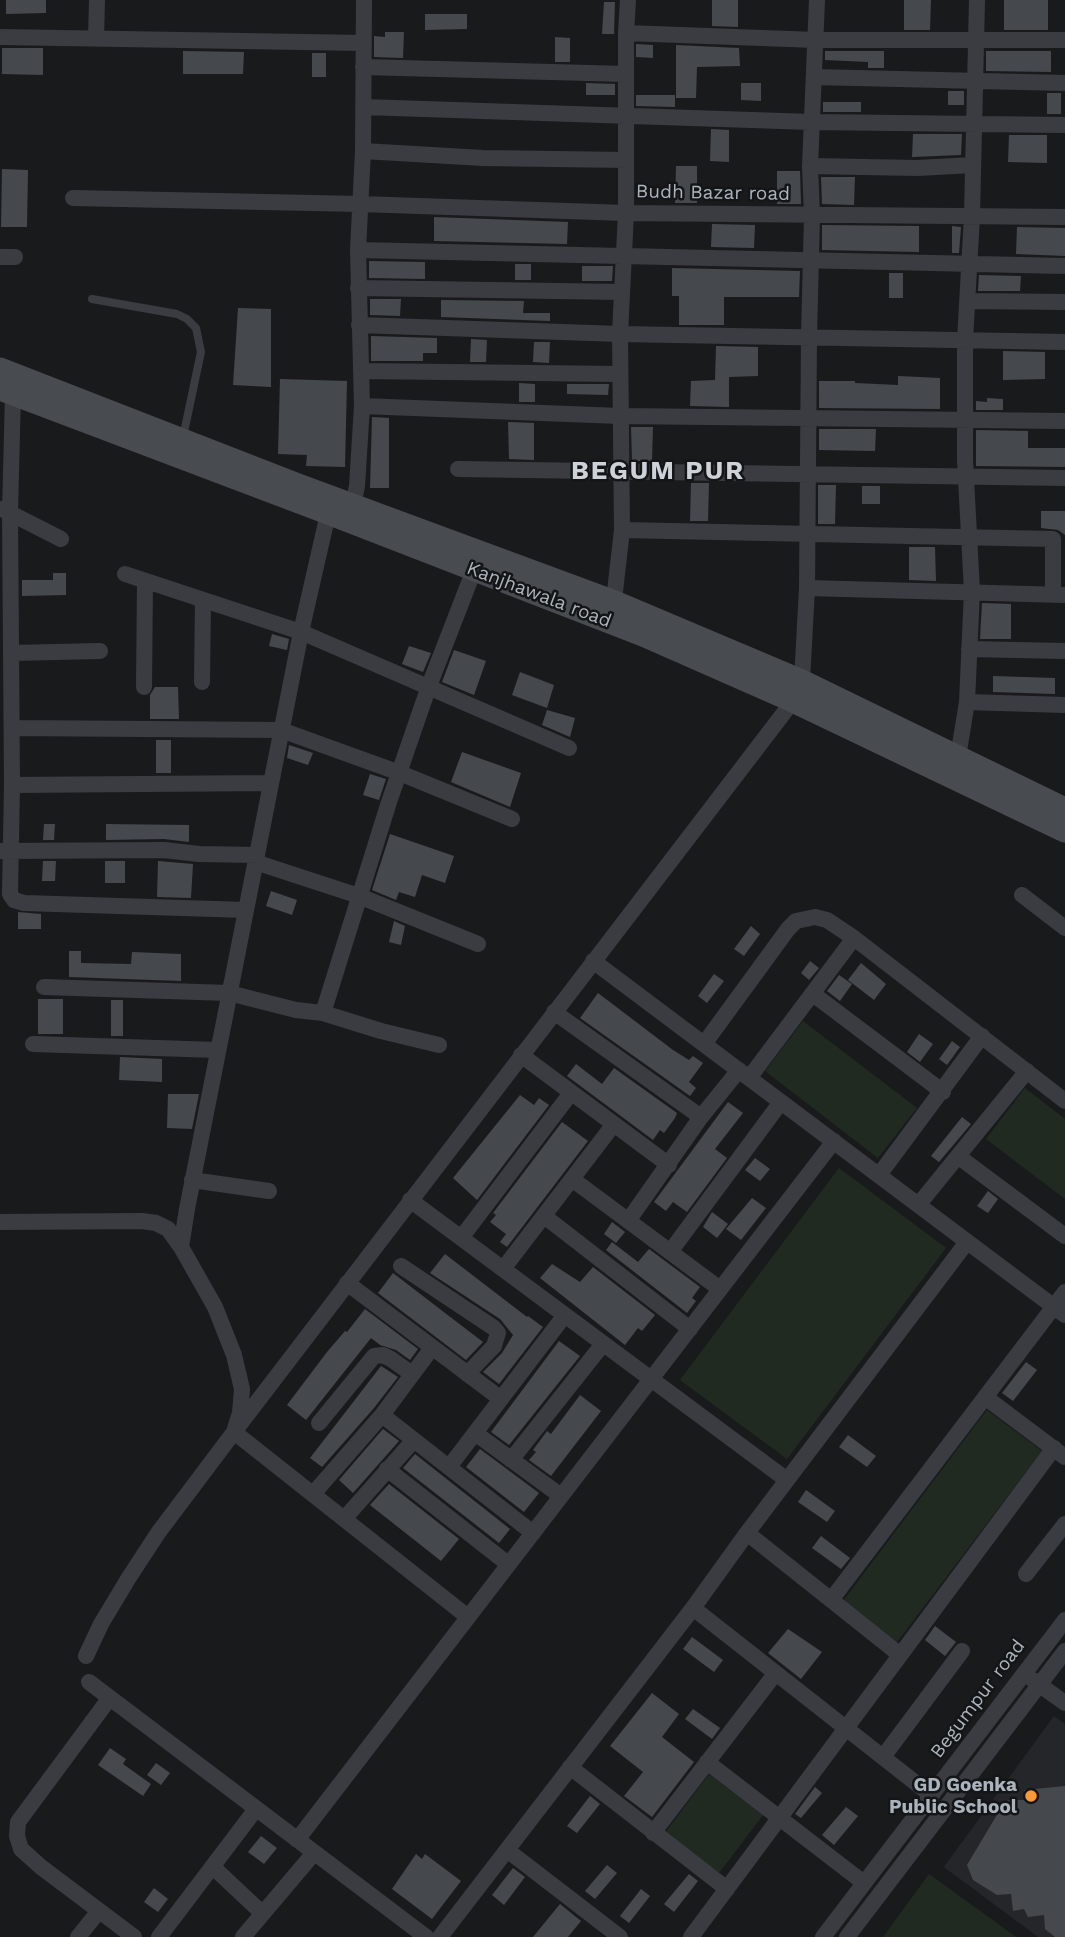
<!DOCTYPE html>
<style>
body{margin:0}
canvas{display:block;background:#191a1c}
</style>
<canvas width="1065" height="1937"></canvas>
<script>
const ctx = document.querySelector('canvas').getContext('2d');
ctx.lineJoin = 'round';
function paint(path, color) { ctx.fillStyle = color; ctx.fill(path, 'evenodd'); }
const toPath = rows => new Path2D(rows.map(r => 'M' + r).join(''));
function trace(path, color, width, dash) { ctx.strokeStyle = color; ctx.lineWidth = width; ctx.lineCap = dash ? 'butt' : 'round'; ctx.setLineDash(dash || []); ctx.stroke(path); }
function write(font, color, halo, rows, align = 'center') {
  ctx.font = font + ' "Work Sans",sans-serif'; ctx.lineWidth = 5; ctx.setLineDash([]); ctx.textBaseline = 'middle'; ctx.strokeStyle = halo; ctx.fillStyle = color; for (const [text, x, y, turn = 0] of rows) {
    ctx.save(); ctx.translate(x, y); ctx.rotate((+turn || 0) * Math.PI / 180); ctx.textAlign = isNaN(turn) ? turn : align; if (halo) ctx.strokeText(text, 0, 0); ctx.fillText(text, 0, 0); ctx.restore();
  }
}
const built = toPath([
 [1054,1716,1065,1724,1065,1937,1038,1937,944,1867]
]);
const green = toPath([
 [803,1021,917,1108,878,1158,765,1071],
 [1025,1088,1065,1119,1065,1199,986,1139],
 [839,1168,946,1248,787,1459,680,1380],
 [987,1410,1042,1451,897,1642,843,1601],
 [709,1774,763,1815,719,1873,665,1833],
 [929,1874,1016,1937,883,1937]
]);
const building = toPath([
 [6,0,46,0,46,13,6,14],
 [712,0,738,0,738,27,712,26],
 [904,0,931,0,930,30,904,30],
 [1004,0,1048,0,1048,30,1004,30],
 [604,2,615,2,614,34,602,34],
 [425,14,467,14,467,29,425,30],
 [385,32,404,32,403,58,374,57,374,36,385,37],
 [555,37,570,38,570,62,555,62],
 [636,44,653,45,653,58,636,57],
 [676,45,739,48,740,66,697,67,696,98,676,98],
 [2,48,43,48,43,75,2,74],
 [183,51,244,52,243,74,183,74],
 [825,51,884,51,884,68,868,68,868,62,825,60],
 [986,51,1051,51,1051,72,986,71],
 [312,53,326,53,326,77,312,77],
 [586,83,615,84,615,95,586,95],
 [741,83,761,83,761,101,741,100],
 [948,91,964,91,964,105,948,105],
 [1047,93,1061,93,1061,114,1047,114],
 [636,95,675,95,675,107,636,106],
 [823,102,861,102,861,112,823,112],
 [711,129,729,130,729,162,710,161],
 [913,134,962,134,961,155,912,157],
 [1009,135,1047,135,1047,163,1008,162],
 [676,166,697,166,697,203,675,203],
 [2,169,28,170,27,227,1,227],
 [777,171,800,171,801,204,777,204],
 [821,177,855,177,854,205,822,204],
 [434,217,568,222,567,244,434,241],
 [712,224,755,225,754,248,711,247],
 [822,225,919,226,919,252,822,250],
 [952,226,961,227,959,253,952,253],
 [1017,227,1065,228,1065,256,1016,254],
 [369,261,425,262,425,279,369,278],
 [515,264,531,264,531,280,515,280],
 [582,266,613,266,612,281,582,281],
 [672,268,800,271,799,297,724,297,724,325,679,325,679,296,672,296],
 [889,273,903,273,903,298,889,298],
 [979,275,1021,276,1020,291,978,291],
 [370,299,401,299,400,316,370,315],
 [441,300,524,301,523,313,550,313,550,321,441,317],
 [238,308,271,309,271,387,233,385],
 [371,336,437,338,437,353,423,353,423,361,371,361],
 [471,339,487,340,486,362,470,362],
 [534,342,550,342,549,363,533,362],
 [716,346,758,347,758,376,729,377,729,407,690,406,691,381,715,380],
 [1003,351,1045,352,1045,379,1003,380],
 [898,376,940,378,940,409,819,408,819,381,855,381,855,383,898,385],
 [280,379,347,381,345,467,306,466,307,455,278,454],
 [519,383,535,384,535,402,519,402],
 [567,384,609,384,608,395,567,394],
 [987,398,1003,399,1003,410,976,410,976,401,987,402],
 [372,417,389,418,389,488,370,488],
 [508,422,534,423,534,460,509,459],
 [631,427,653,427,652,461,632,461],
 [819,429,876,429,875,451,819,450],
 [976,430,1028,431,1028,448,1065,448,1065,467,976,466],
 [691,483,709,483,708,521,690,521],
 [818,485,836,485,835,524,818,524],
 [862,486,880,486,880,504,862,504],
 [1041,511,1065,511,1065,535,1058,530,1041,528],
 [909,547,935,547,936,581,909,580],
 [53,573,66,573,66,595,22,596,22,580,53,580],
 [982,603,1011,604,1011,639,980,639],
 [272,634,289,639,287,650,269,646],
 [409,646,431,653,423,672,402,664],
 [454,650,486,661,474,695,442,682],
 [520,672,554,685,547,708,512,695],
 [993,676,1055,678,1055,694,993,692],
 [155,687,178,687,179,719,150,719,150,695],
 [547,710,575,718,570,737,542,725],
 [156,740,171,740,171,773,156,773],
 [289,745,313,753,308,765,287,758],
 [462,752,521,773,510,807,451,782],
 [370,774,386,779,379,800,363,795],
 [44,824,55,824,54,840,43,840],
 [106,824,189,825,189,842,164,839,106,840],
 [390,834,454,856,445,883,422,875,415,897,399,892,396,900,372,890],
 [43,861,56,861,55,881,42,881],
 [105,861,125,861,125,883,105,883],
 [158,861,193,864,191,898,157,897],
 [271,891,297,900,292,915,266,906],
 [18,912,41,914,41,929,18,929],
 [394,921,405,926,401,945,389,942],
 [751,926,760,934,744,956,734,949],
 [69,951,81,951,81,963,131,964,132,952,181,954,181,981,69,977],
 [810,961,819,968,809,980,801,973],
 [861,963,886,984,874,1000,848,980],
 [714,974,724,981,707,1003,698,996],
 [839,975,852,984,840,1001,827,991],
 [598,993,673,1050,689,1060,693,1056,703,1063,689,1082,696,1088,690,1096,580,1018],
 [38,999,63,999,63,1034,38,1034],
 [111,1000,123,1000,123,1036,111,1036],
 [919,1034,933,1044,920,1062,907,1052],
 [952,1041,960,1047,947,1065,939,1059],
 [120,1057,162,1059,162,1082,119,1080],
 [576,1064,602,1084,614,1068,677,1113,675,1118,664,1133,660,1130,653,1140,567,1076],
 [168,1094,199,1094,192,1129,167,1128],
 [520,1095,534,1105,539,1098,549,1105,477,1200,453,1178],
 [728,1102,743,1113,715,1149,727,1158,687,1212,673,1202,666,1211,654,1202],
 [962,1117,971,1124,939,1162,931,1156],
 [562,1122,588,1141,507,1247,500,1242,506,1234,490,1222,496,1215,493,1213],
 [755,1158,770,1169,760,1181,745,1170],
 [988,1191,998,1199,988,1213,977,1206],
 [752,1198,766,1208,741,1240,726,1229],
 [712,1212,728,1224,717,1238,703,1227],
 [612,1222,625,1232,616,1243,604,1234],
 [612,1242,638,1262,649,1249,700,1287,692,1298,696,1301,687,1313,606,1250],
 [445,1254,527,1317,528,1316,543,1327,499,1384,483,1372,502,1353,513,1335,500,1319,430,1273],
 [552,1264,580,1282,593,1267,655,1315,642,1331,638,1328,625,1345,540,1278],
 [393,1273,449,1316,483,1342,466,1360,378,1293],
 [365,1309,418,1349,410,1360,396,1350,380,1345,371,1338,306,1420,287,1405,327,1352,345,1331,347,1332],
 [559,1341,580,1356,509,1445,491,1432],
 [1026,1362,1037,1370,1013,1401,1002,1393],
 [381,1366,398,1377,374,1408,322,1467,310,1458],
 [580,1395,601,1411,551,1476,529,1460,536,1452,533,1450,547,1431,551,1434],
 [383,1429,399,1441,353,1493,339,1480],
 [848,1435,876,1456,867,1467,839,1447],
 [480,1449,539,1493,524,1512,466,1467],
 [415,1454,510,1529,499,1543,403,1468],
 [389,1484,459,1539,441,1561,370,1505],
 [806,1490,835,1511,827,1522,798,1502],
 [821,1536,850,1558,841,1569,812,1548],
 [935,1626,956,1642,945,1656,925,1640],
 [788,1629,822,1652,801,1679,768,1653],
 [692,1637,723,1660,714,1672,683,1649],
 [652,1693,679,1714,662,1737,694,1762,652,1817,624,1796,643,1772,610,1746],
 [693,1709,720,1728,712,1739,685,1719],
 [110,1748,126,1759,123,1764,151,1784,143,1796,98,1765],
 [156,1763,170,1773,161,1785,147,1775],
 [1065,1786,1065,1937,1055,1937,1045,1929,1044,1915,1028,1917,1024,1909,1013,1911,1011,1894,997,1895,973,1880,967,1865,1001,1808,1008,1800,1026,1800,1024,1790],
 [815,1787,822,1793,801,1818,795,1814],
 [590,1796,600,1804,577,1833,567,1826],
 [846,1807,858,1816,834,1845,822,1835],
 [261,1836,277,1848,264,1864,248,1852],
 [416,1854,422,1859,425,1854,461,1881,432,1919,392,1889],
 [607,1865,617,1873,595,1899,585,1891],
 [513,1868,525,1877,504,1905,492,1895],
 [689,1874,698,1881,674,1912,664,1904],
 [154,1888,168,1899,158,1912,144,1902],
 [641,1889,650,1896,629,1923,620,1916],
 [560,1904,581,1921,568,1937,533,1937]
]);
const lane = toPath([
 [92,299,177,314,187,319,196,328,201,352,183,437]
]);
const street = toPath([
 [626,33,816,40,1065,40],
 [0,37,364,43],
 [96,38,97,0],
 [363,67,626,74],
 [814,77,1065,83],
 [364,107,811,122,1065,125],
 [363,151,483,158,626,160],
 [810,166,917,168,973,165],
 [73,198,360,204,626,213,1065,217],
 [358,250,1065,266],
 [0,257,15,257],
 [358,288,622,292],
 [968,301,1065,302],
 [359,325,620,334,1065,342],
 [361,371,620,374],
 [17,385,13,394,10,512,12,785,10,894,14,900,24,903,246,910],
 [362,406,620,416,1065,421],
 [458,469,1065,478],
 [353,505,357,486,362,406,358,250,363,151,364,0],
 [2,509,61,539],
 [622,530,1053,539,1053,595],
 [125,574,301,632,569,748],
 [807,588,1065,595],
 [613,609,622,530,620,334,626,213,626,33,628,0],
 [969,649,1065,651],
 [11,653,100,651],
 [202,682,203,600],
 [144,687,145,581],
 [967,702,1065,705],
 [12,728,281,730,400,773,512,819],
 [958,757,967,702,972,591,965,460,965,340,972,216,977,0],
 [12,785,271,783],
 [0,851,164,850,199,854,257,855],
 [255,862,359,896,478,944],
 [1022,895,1065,928],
 [593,961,1065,1315],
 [44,987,229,993,296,1010,323,1013,381,1031,439,1045],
 [813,994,943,1092],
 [554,1012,701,1117],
 [323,1013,389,802,429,686,474,570],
 [33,1044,218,1050],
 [704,1044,788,929,796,921,815,917,827,920,854,938,1065,1101],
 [521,1055,669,1165],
 [749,1078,854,938],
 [959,1157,1065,1236],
 [879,1175,982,1036],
 [572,1179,720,1289],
 [192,1180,269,1191],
 [410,1200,787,1480],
 [919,1204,1027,1071],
 [544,1216,690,1329],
 [628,1221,701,1117,739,1070],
 [0,1222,142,1221,156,1223,168,1229,181,1247,215,1307,234,1355,242,1389,240,1413,234,1432,158,1533,128,1579,101,1624,86,1656],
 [461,1238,571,1093],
 [181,1247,187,1209,301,632,330,505],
 [670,1252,781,1102],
 [401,1266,494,1328,498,1333,494,1346,467,1374],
 [503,1269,614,1124],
 [347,1283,501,1399],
 [985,1397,1065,1457],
 [382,1415,533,1533],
 [319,1423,374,1356,383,1355,391,1359,412,1374],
 [475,1433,561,1496],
 [511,1460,603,1344],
 [449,1467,565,1315],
 [387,1469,508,1564],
 [313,1494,382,1415,432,1348],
 [344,1519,414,1440],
 [747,1533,899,1654],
 [1026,1574,1065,1524],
 [831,1600,1065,1292],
 [693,1608,931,1795],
 [468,1617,234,1432,793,701,802,681,807,588,809,337,812,215,810,166,817,0],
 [1033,1680,1065,1703],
 [89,1682,426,1937],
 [109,1699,18,1822,17,1836,21,1849,41,1867,134,1937],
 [883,1757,962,1651],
 [707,1762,864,1883],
 [570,1767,727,1889],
 [653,1833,775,1674],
 [297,1840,834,1141],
 [507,1850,620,1937],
 [213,1867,262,1913],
 [78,1937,99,1911],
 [159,1937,256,1809],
 [243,1937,314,1853],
 [440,1937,693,1608,747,1533,967,1242],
 [691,1937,1054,1448],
 [823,1937,1065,1620],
 [847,1937,1065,1651]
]);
const secondary = toPath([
 [0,369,298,485,615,602,802,681,1065,809],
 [0,389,328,513,643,635,793,701,1065,831]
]);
const markers = [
 [1031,1796,7,"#fa9834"]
];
const streetNames = [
 ["Budh Bazar road",713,193,1],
 ["Kanjhawala road",539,595,21],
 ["Begumpur road",978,1699,-53]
];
const poiNames = [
 ["GD Goenka",1017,1785],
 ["Public School",1017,1807]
];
const districtNames = [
 ["BEGUM PUR",658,471]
];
paint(built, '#252629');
paint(green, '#212a21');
paint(building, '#45484c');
trace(lane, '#3a3c41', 8);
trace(street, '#3a3c41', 16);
trace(secondary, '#484c51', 23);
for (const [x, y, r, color] of markers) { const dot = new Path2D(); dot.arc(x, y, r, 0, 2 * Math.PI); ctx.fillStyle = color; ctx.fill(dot); trace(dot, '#141517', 2.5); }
write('19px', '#abb3bc', '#141517', streetNames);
write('bold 19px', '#abb3bc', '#141517', poiNames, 'right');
ctx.letterSpacing = '2px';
write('bold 26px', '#cdd1d8', '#141517', districtNames);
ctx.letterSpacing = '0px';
</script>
